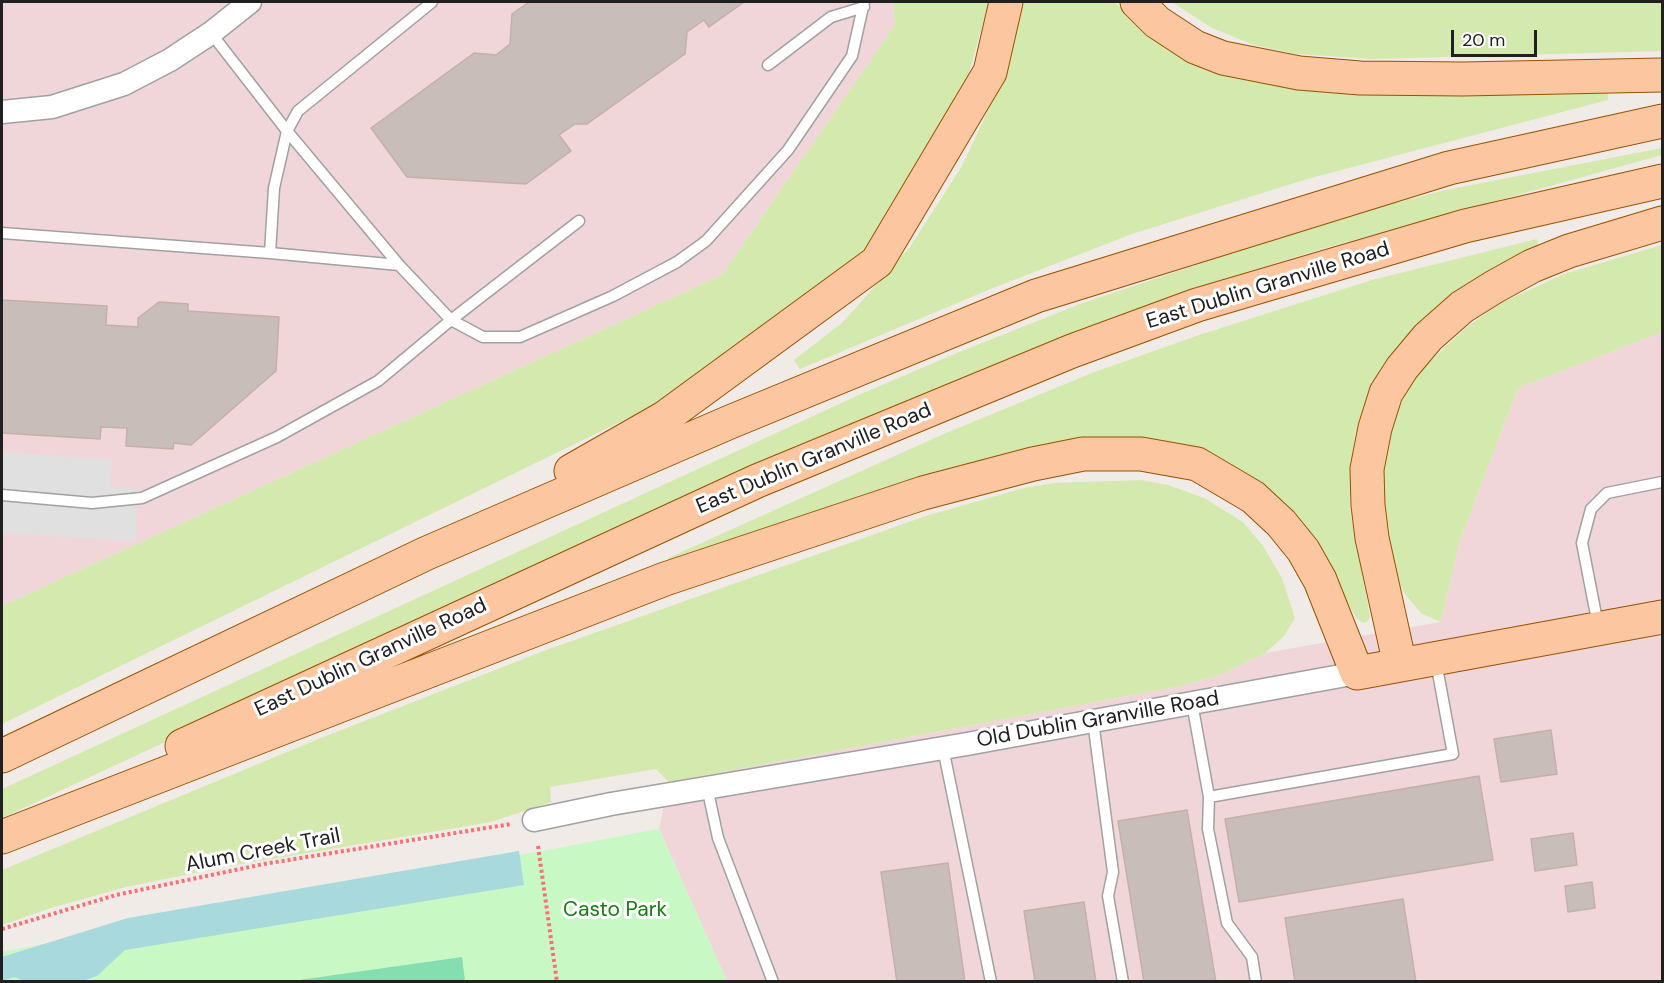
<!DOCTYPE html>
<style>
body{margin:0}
#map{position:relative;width:1664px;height:983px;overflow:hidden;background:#f0ebe6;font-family:"DM Sans",sans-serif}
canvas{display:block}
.frame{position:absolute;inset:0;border:3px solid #202020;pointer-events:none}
.scale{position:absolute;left:1451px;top:30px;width:86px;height:27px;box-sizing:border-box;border:3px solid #202020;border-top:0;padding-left:8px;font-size:18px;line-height:21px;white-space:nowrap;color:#202020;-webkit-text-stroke:4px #fff;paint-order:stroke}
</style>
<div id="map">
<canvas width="1664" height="983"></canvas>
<div class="frame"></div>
<div class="scale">20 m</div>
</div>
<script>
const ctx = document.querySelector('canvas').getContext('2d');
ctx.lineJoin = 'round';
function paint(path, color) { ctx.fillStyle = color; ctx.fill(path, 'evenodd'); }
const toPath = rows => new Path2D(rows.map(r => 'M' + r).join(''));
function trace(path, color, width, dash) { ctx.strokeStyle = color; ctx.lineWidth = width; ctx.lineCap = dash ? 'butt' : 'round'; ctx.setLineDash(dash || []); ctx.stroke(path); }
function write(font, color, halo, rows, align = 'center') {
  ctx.font = font + ' "DM Sans",sans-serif'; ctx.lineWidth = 6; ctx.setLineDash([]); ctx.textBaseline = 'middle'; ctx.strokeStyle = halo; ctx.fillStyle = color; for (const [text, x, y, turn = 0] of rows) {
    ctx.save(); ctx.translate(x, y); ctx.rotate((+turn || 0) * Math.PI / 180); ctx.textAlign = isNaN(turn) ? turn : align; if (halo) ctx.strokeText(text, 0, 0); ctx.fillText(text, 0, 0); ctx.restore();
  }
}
const commercial = toPath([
 [2,2,893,2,895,25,722,275,2,606],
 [1662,332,1662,981,727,981,659,829,669,782,1181,686,1220,675,1265,653,1441,622,1459,543,1518,388]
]);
const grass = toPath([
 [893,2,989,2,968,76,935,148,865,250,808,305,733,358,642,411,2,724,2,606,722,275,895,25],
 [1024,2,1115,2,1149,35,1180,57,1205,69,1240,79,1293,88,1608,92,1608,100,1307,179,1132,234,988,290,800,369,794,360,842,323,910,247,962,166,999,87],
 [1172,2,1662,2,1662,51,1373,59,1297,54,1254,45,1212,28],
 [1662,148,1662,155,1311,252,1206,285,943,386,609,535,2,818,2,789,861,394,957,353,1080,304,1333,219,1446,190],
 [1537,239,1539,248,1467,284,1435,310,1366,402,1356,436,1350,471,1350,509,1370,616,1368,621,1363,623,1357,619,1315,548,1147,442,671,567,668,558,946,433,1092,373,1199,335,1372,280],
 [1662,245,1662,332,1518,388,1459,543,1441,622,1422,614,1404,593,1391,565,1382,487,1385,457,1393,419,1410,386,1428,363,1467,327,1501,303,1564,274],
 [1141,480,1168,485,1204,498,1243,522,1263,546,1282,578,1295,618,1284,636,1265,653,1220,675,1181,686,669,782,656,769,550,787,551,802,491,822,224,867,126,887,51,908,2,925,2,870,321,738,549,649,926,516,1024,488,1054,483]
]);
const park = toPath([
 [659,829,727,981,2,982,2,952]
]);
const pitch = toPath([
 [462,957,465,981,292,981]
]);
const parking = toPath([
 [2,452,112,460,110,487,138,489,135,541,2,533]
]);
const water = toPath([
 [519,851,524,885,125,950,97,976,83,981,24,981,14,977,2,981,2,957,128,918]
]);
const building = toPath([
 [529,2,744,2,709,27,704,20,687,32,685,54,587,124,575,124,559,135,571,151,526,184,407,177,371,128,474,53,496,55,510,44,512,14,529,2],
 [2,300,107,306,106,325,138,327,138,318,159,302,188,304,188,311,279,317,276,371,191,445,174,443,173,449,126,446,127,428,101,427,100,439,2,433,2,300],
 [1551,730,1557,774,1501,782,1494,739,1551,730],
 [1479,776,1493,860,1239,902,1225,819,1479,776],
 [1187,810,1216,982,1144,982,1118,821,1187,810],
 [1573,833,1577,865,1535,871,1531,839,1573,833],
 [948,863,965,982,897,982,881,872,948,863],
 [1592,882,1595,908,1568,912,1565,886,1592,882],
 [1403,899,1416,982,1295,982,1285,918,1403,899],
 [1084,902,1096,982,1035,982,1024,911,1084,902]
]);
const path = toPath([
 [538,846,557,982],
 [2,929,116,895,264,864,511,824]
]);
const service = toPath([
 [432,2,298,111,287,131,274,188,270,253,399,265,451,320,483,337,520,337,613,296,677,262,706,241,788,150,852,56,864,2],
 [211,33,287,131,399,265],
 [768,65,831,17,864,7],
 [2,233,270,253],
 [2,495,92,503,142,498,277,437,378,381,451,320,579,221],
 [1598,625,1582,543,1591,509,1607,493,1662,482],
 [1192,703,1209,797,1208,829,1227,923,1252,957,1256,982],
 [1093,721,1113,872,1108,896,1123,982],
 [943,748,991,982],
 [707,787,718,838,773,982],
 [1209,797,1453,754,1436,662]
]);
const minor = toPath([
 [2,112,52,107,124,84,170,60,211,33,250,2],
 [534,820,611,804,967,744,1357,673]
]);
const primary = toPath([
 [1137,2,1157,22,1195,47,1223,58,1299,73,1360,78,1463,79,1662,75],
 [571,471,664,418,877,262,990,72,1006,2],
 [1400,665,1372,538,1368,505,1367,469,1375,428,1386,393,1402,368,1428,337,1462,307,1494,287,1532,266,1569,251,1662,223],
 [182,746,757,481,1072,351,1197,305,1465,226,1662,181],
 [2,756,427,553,730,422,1036,296,1449,168,1662,121],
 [2,837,665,579,923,493,1033,464,1083,454,1141,454,1197,464,1253,497,1281,523,1303,550,1320,580,1357,673,1662,617]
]);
const streetNames = [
 ["East Dublin Granville Road",1268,286,-17],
 ["East Dublin Granville Road",814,459,-23],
 ["East Dublin Granville Road",371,658,-25],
 ["Old Dublin Granville Road",1098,720,-10],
 ["Alum Creek Trail",263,851,-11]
];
const parkNames = [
 ["Casto Park",615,910]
];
paint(commercial, '#f0d6d9');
paint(grass, '#d4e9ad');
paint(park, '#c8f9c4');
paint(pitch, '#85deaf');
paint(parking, '#e0e0e0');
paint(water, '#a7d9dd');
paint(building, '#c8bdb9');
trace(building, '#c2b0a9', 1.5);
trace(service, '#a1a1a1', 13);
trace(minor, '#a1a1a1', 25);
trace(primary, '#995102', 35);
trace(path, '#f86f75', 4, [3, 3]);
trace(service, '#fff', 10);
trace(minor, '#fff', 22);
trace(primary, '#fbc6a0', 33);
write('21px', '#202020', '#fff', streetNames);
write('21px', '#147e0d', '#fff', parkNames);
</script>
